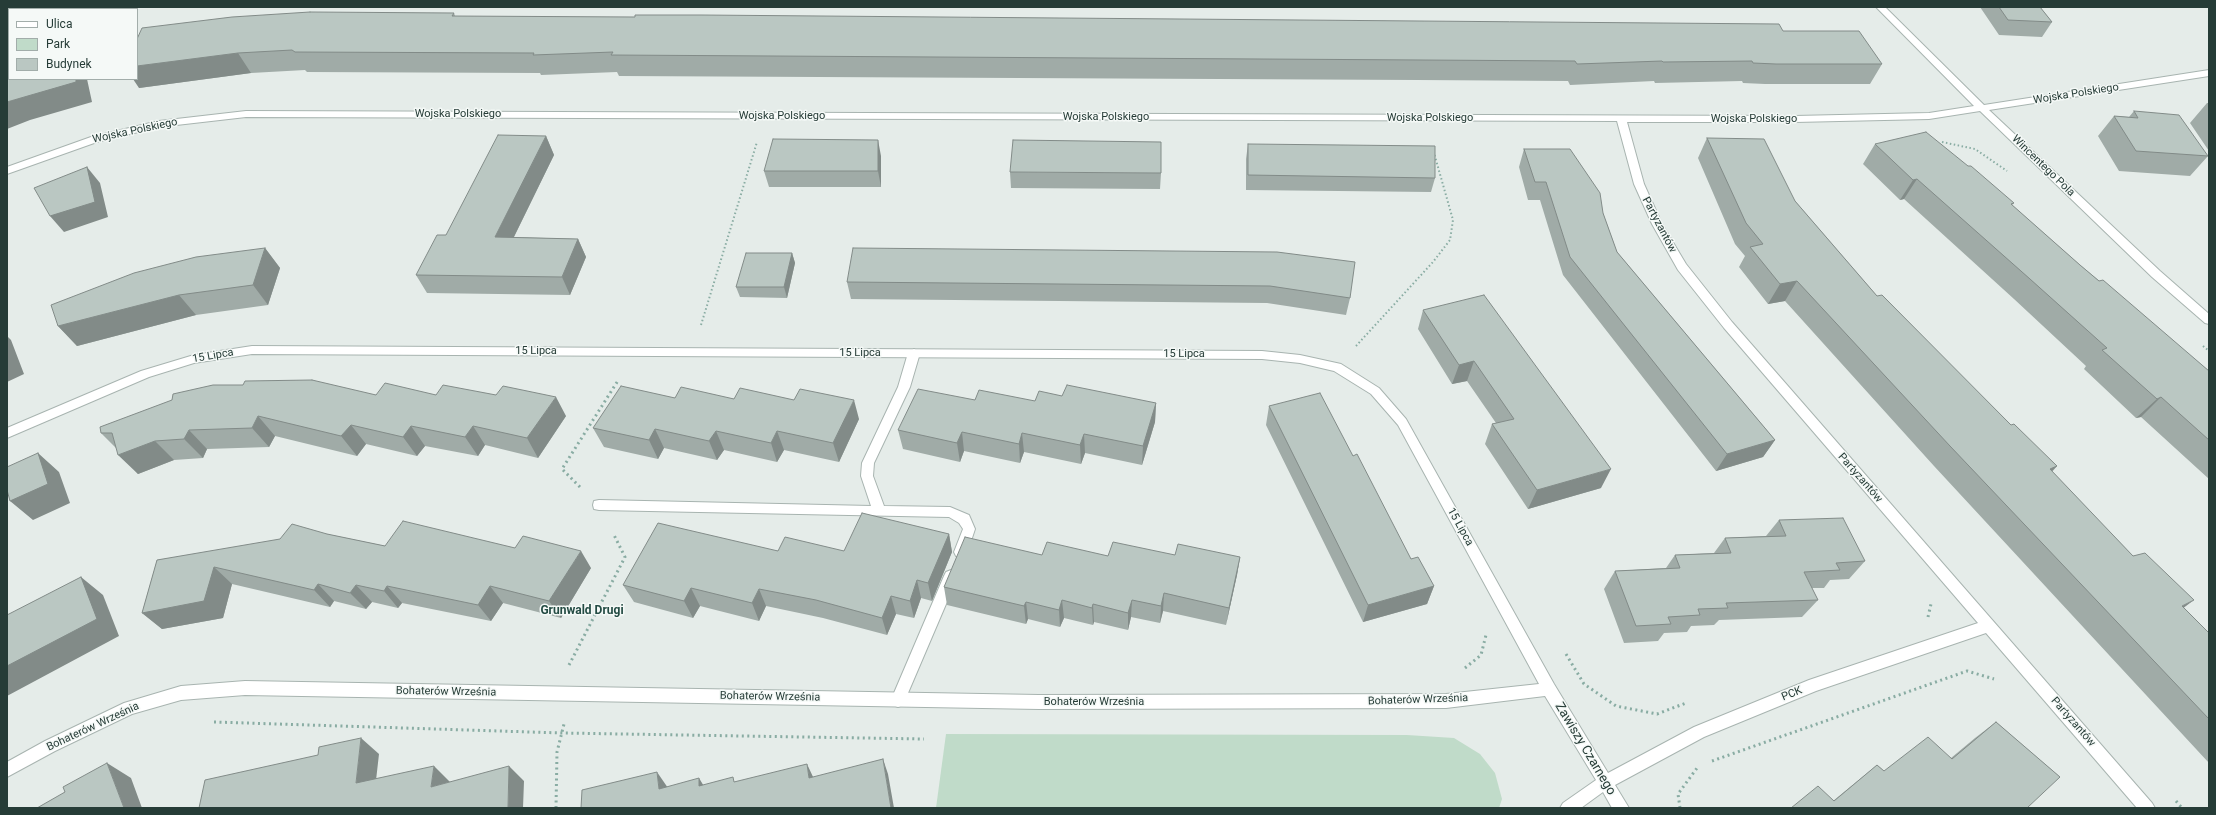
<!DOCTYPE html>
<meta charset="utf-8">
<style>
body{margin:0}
#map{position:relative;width:2216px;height:815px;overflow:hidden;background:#e5ece9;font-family:Roboto,sans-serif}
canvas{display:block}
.frame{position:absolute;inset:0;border:8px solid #263c37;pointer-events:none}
.legend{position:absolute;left:8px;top:8px;width:130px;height:72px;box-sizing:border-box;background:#f5f9f7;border:1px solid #a2adaa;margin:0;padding:5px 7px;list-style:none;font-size:12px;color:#263c37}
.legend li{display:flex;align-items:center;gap:8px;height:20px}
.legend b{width:20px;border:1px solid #a2adaa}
</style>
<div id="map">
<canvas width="2216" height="815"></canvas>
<div class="frame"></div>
<ul class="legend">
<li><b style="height:5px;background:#fff"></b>Ulica</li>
<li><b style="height:11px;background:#c0dbc9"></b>Park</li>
<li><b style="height:11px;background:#bac7c2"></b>Budynek</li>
</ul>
</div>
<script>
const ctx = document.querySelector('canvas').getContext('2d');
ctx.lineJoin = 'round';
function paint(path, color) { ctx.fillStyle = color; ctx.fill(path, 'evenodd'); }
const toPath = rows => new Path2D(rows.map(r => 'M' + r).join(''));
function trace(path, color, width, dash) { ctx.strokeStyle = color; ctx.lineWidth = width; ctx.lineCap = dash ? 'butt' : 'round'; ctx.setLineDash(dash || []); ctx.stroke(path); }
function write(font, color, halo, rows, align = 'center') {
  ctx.font = font + ' Roboto,sans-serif'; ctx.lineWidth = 3; ctx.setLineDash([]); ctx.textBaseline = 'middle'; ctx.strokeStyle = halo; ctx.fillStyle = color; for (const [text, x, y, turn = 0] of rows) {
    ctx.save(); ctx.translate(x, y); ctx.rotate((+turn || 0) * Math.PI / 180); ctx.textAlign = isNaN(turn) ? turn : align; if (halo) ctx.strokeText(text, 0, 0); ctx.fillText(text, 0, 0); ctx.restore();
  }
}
const green = toPath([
 [946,734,1407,735,1454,738,1480,754,1495,773,1502,799,1499,808,936,808]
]);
const pathFar1 = toPath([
 [1942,142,1975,149,2007,171],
 [701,325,757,142],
 [1356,346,1433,262,1450,240,1453,220,1434,153],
 [2203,346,2209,351]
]);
const path = toPath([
 [580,487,562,469,619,379],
 [1928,617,1931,604],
 [1566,654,1584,684,1616,706,1657,714,1686,703],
 [569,665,625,557,613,533],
 [1465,668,1481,655,1486,635],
 [214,722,562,733,924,739],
 [1712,761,1967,671,1994,679],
 [2176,801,2182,808],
 [556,808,557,752,564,724],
 [1680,808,1678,794,1697,768]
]);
const service = toPath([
 [914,349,920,353,910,387,874,463,873,476,884,506,950,507,969,515,975,529,966,556,961,558,956,556,954,552,963,529,959,523,949,517,599,510,594,509,593,505,594,501,599,500,871,506,861,476,862,463,898,387,908,353,914,349],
 [951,570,956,572,958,576,905,700,903,705,898,707,893,705,891,700,944,576,946,572,951,570]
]);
const minor = toPath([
 [1876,7,1885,7,1984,105,2209,70,2209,76,1989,110,2160,271,2209,314,2209,324,2205,323,2152,277,1980,111,1929,119,1795,122,1627,122,1644,184,1662,224,1686,264,1732,322,2152,803,2155,808,2137,808,1986,633,1816,691,1704,737,1615,785,1629,808,1612,808,1603,792,1581,808,1560,808,1563,803,1596,780,1545,696,1446,708,1039,709,245,695,181,700,132,714,55,751,7,777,7,762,45,741,124,703,181,686,245,681,1039,695,1446,694,1539,684,1398,425,1371,394,1334,371,1300,363,1262,359,252,354,194,363,149,377,7,438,7,428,141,371,194,355,252,346,1262,351,1300,355,1341,364,1379,388,1406,419,1554,684,1608,773,1694,727,1809,680,1978,623,1724,328,1678,270,1652,224,1634,184,1617,121,246,117,159,127,97,142,7,174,7,167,91,137,159,121,246,111,1795,116,1929,113,1974,106,1876,7]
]);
const wall = toPath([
 [1980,7,2040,7,2052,22,2042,37,1999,35],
 [454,13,455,16,1783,31,1882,64,1870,84,1765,84,1743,83,1742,81,1655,83,1654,81,1570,85,1568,81,1418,80,619,76,617,72,541,75,540,73,307,72,305,70,251,73,139,88,137,39],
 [2207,103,2209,103,2209,151,2190,123],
 [2134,111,2208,156,2190,176,2119,171,2098,136,2114,116,2129,117],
 [546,136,554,155,514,237,578,239,586,257,570,295,427,293,416,275,446,235],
 [1707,138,1795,201,1877,296,2011,425,2057,466,2052,472,2133,556,2209,633,2209,763,1934,466,1785,301,1768,304,1739,267,1745,256,1735,244,1698,158],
 [1248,144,1435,178,1431,192,1246,190,1246,159],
 [1875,144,2014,203,2012,205,2080,265,2209,371,2209,479,2141,417,2136,418,2084,369,2086,366,2014,299,1904,199,1900,200,1863,164],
 [1524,149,1603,213,1617,252,1775,440,1763,457,1716,471,1563,275,1540,200,1528,200,1519,167],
 [881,156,881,187,769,187,764,171],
 [1010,172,1161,173,1160,189,1011,188],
 [265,248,280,268,268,305,196,315,77,346,58,326],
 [1277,252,1350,298,1346,315,1267,303,851,299,847,282],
 [792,253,795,263,787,298,740,297,736,287],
 [1423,310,1601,488,1528,509,1485,444,1492,424,1496,423,1467,381,1452,384,1418,329],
 [376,395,436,395,566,416,538,458,485,445,478,456,425,446,417,456,366,444,357,456,275,436,269,447,207,449,203,458,174,460,138,474,115,447,101,433],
 [1062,396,1156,403,1155,422,1142,465,1085,453,1081,464,1024,452,1020,463,964,451,960,462,903,449,898,430,975,400,1035,401],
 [675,398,734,399,859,419,839,462,784,450,777,462,724,450,717,460,664,448,658,459,604,447,593,428],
 [1269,406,1353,456,1411,559,1434,586,1427,604,1363,622,1266,425],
 [1779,520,1865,561,1849,579,1830,580,1824,588,1812,588,1818,600,1802,617,1719,620,1714,625,1691,626,1687,632,1664,633,1658,641,1624,643,1604,589,1615,571,1666,568,1675,555,1714,553,1725,538,1766,536],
 [327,534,385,546,591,568,561,618,503,603,491,621,402,603,398,608,372,602,366,609,334,601,330,607,232,584,223,618,162,629,142,613,157,560],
 [949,534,952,552,932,601,921,598,914,618,896,614,887,635,823,618,766,606,759,621,700,606,693,618,634,602,623,585,778,551,844,551],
 [1042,555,1108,556,1175,555,1240,557,1237,575,1226,625,1163,611,1160,623,1131,617,1128,630,1094,622,1093,625,1064,618,1060,627,1028,619,1026,624,947,605,944,587],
 [1996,722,2060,777,1833,801,1877,765,1884,771,1951,758,1975,738]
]);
const shadedWall = toPath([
 [238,53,251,73,139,88,133,79,137,79,137,66],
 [76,79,87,79,92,102,30,120,7,129,7,102],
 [546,136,554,155,505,255,495,237],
 [878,140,881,156,881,187,878,171],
 [87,167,100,183,108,217,64,232,50,216],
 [1917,179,1904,199,1900,200,1913,180],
 [578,239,586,257,570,295,562,277],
 [265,248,280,268,268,305,253,285],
 [792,253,795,263,787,298,784,287],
 [1797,281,1785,301,1768,304,1780,284],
 [179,295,196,315,77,346,58,326],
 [7,336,11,340,24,374,7,382],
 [1474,361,1467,381,1452,384,1459,365],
 [556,397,566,416,538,458,527,438],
 [2161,397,2141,417,2136,418,2157,399],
 [854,400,859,419,839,462,833,443],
 [1156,403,1155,422,1142,465,1143,446],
 [258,416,275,436,269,447,252,428],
 [351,425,366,444,357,456,341,436],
 [411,426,425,446,417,456,403,437],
 [473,426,485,445,478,456,465,437],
 [655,429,664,448,658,459,649,440],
 [189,430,207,449,203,458,184,439],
 [716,431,724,450,717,460,709,441],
 [777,431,784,450,777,462,771,443],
 [962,432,964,451,960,462,957,443],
 [1022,433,1024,452,1020,463,1019,444],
 [1084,434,1085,453,1081,464,1080,445],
 [1775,440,1763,457,1716,471,1727,454],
 [155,441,174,460,138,474,118,455],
 [38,453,59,472,70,503,33,520,10,501],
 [2057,466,2038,485,2050,469],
 [1611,469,1601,488,1528,509,1537,490],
 [949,534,952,552,932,601,928,583],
 [581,551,591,568,561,618,549,601],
 [1240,557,1237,575,1226,625,1229,608],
 [214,567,232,584,223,618,162,629,142,613],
 [81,577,103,595,119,636,7,696,7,666],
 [917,580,921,598,914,618,910,601],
 [318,584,334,601,330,607,314,590],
 [356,585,372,602,366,609,350,593],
 [387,586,402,603,398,608,384,591],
 [490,586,503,603,491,621,478,605],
 [1434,586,1427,604,1363,622,1368,605],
 [691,588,700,606,693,618,684,601],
 [759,589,766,606,759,621,752,603],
 [1164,593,1163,611,1160,623,1161,606],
 [891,596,896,614,887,635,882,618],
 [1062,600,1064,618,1060,627,1059,610],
 [1132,600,1131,617,1128,630,1128,613],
 [2194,600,2170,618,2182,606],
 [1026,602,1028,619,1026,624,1024,606],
 [1093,604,1094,622,1093,625,1092,608],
 [361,738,379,754,374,798,356,783],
 [883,759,888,774,894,808,891,808],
 [107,763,131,778,142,808,124,808],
 [807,764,814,779,809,778],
 [434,766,450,782,431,787],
 [509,766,524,781,523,808,508,808],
 [657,772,668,788,659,789],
 [699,778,708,793,699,786]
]);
const building = toPath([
 [1999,7,2040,7,2052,22,2008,20,1999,7],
 [310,12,454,13,452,16,635,17,635,15,701,15,1779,24,1783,31,1859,31,1882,64,1776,64,1753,63,1752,61,1663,62,1662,61,1577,64,1575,61,1423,60,611,55,613,52,533,55,534,53,295,52,292,50,238,53,137,66,137,39,142,28,232,17,310,12],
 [7,64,9,64,9,79,76,79,76,82,7,102,7,64],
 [2134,111,2179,115,2208,156,2136,151,2114,116,2138,118,2134,111],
 [1926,132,1968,166,1971,166,2014,203,2011,204,2080,265,2099,281,2103,280,2209,371,2209,440,2161,397,2157,399,2102,350,2107,348,2030,279,1917,179,1913,180,1875,144,1926,132],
 [498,135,546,136,495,237,578,239,562,277,416,275,437,235,446,235,498,135],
 [1707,138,1764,139,1795,201,1877,296,1882,295,2011,425,2014,424,2057,466,2050,469,2133,556,2145,553,2194,600,2182,606,2209,633,2209,719,1950,446,1797,281,1780,284,1750,247,1763,244,1746,223,1707,138],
 [773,139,878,140,878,171,764,171,773,139],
 [1013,140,1161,142,1161,173,1010,172,1013,140],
 [1248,144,1435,146,1435,178,1248,175,1248,144],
 [1524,149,1570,149,1600,193,1603,213,1617,252,1775,440,1727,454,1570,257,1546,182,1535,182,1524,149],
 [87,167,95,202,50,216,34,188,87,167],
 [265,248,253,285,179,295,58,326,51,305,134,273,196,257,265,248],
 [853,248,1277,252,1355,262,1350,298,1270,286,847,282,853,248],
 [746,253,792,253,784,287,736,287,746,253],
 [1484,295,1611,469,1537,490,1492,424,1514,419,1474,361,1459,365,1423,310,1484,295],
 [312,380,376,395,385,383,436,395,443,385,496,395,503,386,556,397,527,438,473,426,465,437,411,426,403,437,351,425,341,436,258,416,252,428,189,430,184,439,155,441,118,455,112,433,101,433,100,427,172,400,173,394,213,385,243,385,245,381,312,380],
 [1067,385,1156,403,1143,446,1084,434,1080,445,1022,433,1019,444,962,432,957,443,898,430,918,389,975,400,979,390,1035,401,1039,391,1062,396,1067,385],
 [621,386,675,398,681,387,734,399,740,388,794,400,800,389,854,400,833,443,777,431,771,443,716,431,709,441,655,429,649,440,593,428,621,386],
 [1320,393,1353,456,1357,454,1411,559,1418,557,1434,586,1368,605,1269,406,1320,393],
 [38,453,48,484,10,501,7,490,7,467,38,453],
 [862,513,949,534,928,583,917,580,910,601,891,596,882,618,816,600,759,589,752,603,691,588,684,601,623,585,658,523,778,551,785,537,844,551,862,513],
 [1843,518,1865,561,1836,563,1840,570,1804,572,1818,600,1726,603,1728,608,1698,609,1700,615,1668,617,1671,624,1636,626,1615,571,1680,568,1675,555,1731,553,1725,538,1786,536,1779,520,1843,518],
 [403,521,515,548,523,536,581,551,549,601,490,586,478,605,387,586,384,591,356,585,350,593,318,584,314,590,214,567,204,601,142,613,157,560,280,539,292,524,327,534,385,546,403,521],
 [965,537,1042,555,1047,542,1108,556,1113,542,1175,555,1178,544,1240,557,1229,608,1164,593,1161,606,1132,600,1128,613,1093,604,1092,608,1062,600,1059,610,1026,602,1024,606,944,587,965,537],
 [81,577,97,619,7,666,7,615,81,577],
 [1996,722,2060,777,2027,808,1791,808,1818,786,1834,801,1877,765,1884,771,1928,737,1952,759,1996,722],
 [361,738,356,783,434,766,431,787,509,766,508,808,199,808,205,780,318,755,319,747,361,738],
 [883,759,891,808,581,808,582,790,657,772,659,789,699,778,699,786,733,777,734,782,807,764,809,778,883,759],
 [107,763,124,808,37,808,65,792,63,787,107,763]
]);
const streetNames = [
 ["Wojska Polskiego",2076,94,-9],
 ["Wojska Polskiego",458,114],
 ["Wojska Polskiego",782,116],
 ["Wojska Polskiego",1106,117],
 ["Wojska Polskiego",1430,118],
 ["Wojska Polskiego",1754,119],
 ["Wojska Polskiego",135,131,-12],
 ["Wincentego Pola",2043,166,44],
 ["Partyzantów",1659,225,62],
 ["15 Lipca",536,351],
 ["15 Lipca",860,353],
 ["15 Lipca",1184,354],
 ["15 Lipca",213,356,-10],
 ["Partyzantów",1860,478,49],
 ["15 Lipca",1460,527,61],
 ["Bohaterów Września",446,692,1],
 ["PCK",1792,694,-22],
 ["Bohaterów Września",770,697,1],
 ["Bohaterów Września",1418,700,-2],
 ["Bohaterów Września",1094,702],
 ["Partyzantów",2073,722,49],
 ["Bohaterów Września",93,727,-25]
];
const neighbourhoodNames = [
 ["Grunwald Drugi",582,611]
];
const nearStreetnames = [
 ["Zawiszy Czarnego",1585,749,59]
];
paint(green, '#c0dbc9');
trace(service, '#a8b4b0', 2);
trace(minor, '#a8b4b0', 2);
trace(pathFar1, '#89aca3', 2, [1.5, 2.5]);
trace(path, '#89aca3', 3, [2, 3.5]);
paint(service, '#fff');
paint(minor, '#fff');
paint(wall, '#a0aba7');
paint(shadedWall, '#828b88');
paint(building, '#bac7c2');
trace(building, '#828b88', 1);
write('11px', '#263c37', '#f5f9f7', streetNames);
write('bold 12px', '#244c44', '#f5f9f7', neighbourhoodNames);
write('13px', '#263c37', '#f5f9f7', nearStreetnames);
</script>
